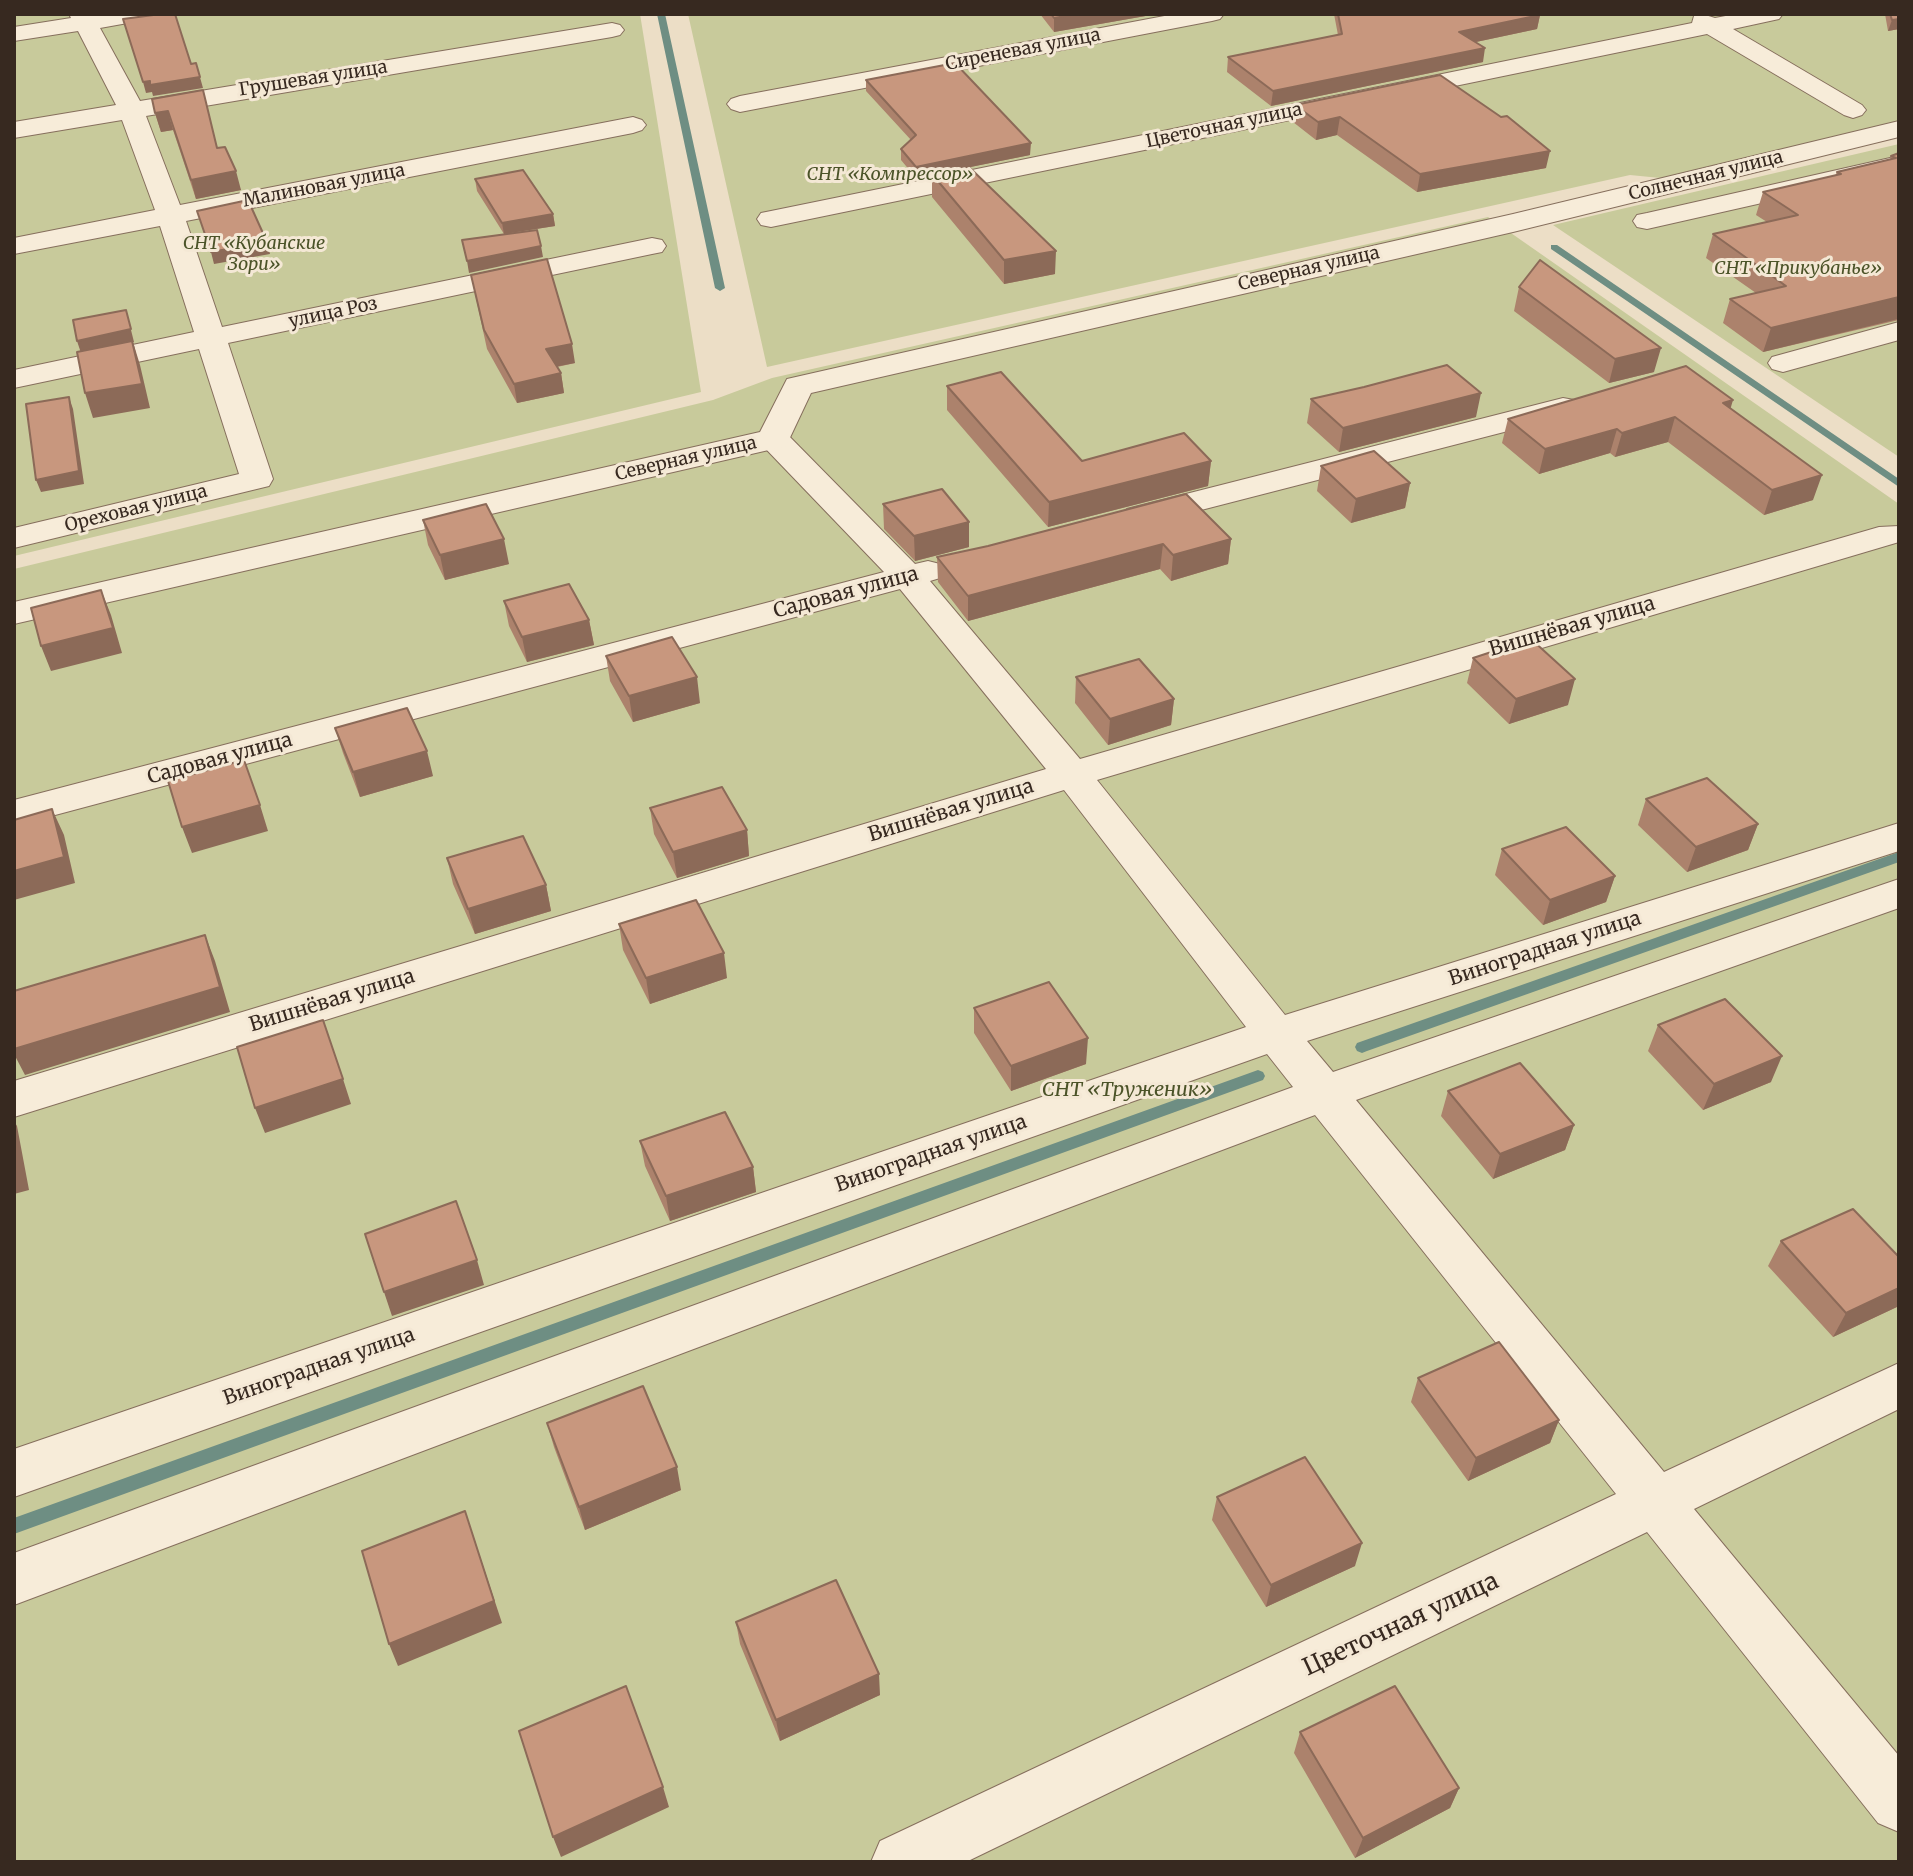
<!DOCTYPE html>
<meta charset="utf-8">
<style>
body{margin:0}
#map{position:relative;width:1913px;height:1876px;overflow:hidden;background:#ecdec6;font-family:Merriweather,serif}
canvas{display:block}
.frame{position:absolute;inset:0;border:16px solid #372920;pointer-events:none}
</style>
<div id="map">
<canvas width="1913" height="1876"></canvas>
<div class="frame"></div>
</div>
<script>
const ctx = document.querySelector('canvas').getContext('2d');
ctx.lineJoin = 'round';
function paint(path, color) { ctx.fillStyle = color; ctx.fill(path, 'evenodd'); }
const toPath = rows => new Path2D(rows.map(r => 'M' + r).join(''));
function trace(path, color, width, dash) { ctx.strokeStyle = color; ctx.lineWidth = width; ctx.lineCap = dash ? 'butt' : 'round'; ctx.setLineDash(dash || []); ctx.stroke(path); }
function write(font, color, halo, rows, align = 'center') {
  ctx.font = font + ' Merriweather,serif'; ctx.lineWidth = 6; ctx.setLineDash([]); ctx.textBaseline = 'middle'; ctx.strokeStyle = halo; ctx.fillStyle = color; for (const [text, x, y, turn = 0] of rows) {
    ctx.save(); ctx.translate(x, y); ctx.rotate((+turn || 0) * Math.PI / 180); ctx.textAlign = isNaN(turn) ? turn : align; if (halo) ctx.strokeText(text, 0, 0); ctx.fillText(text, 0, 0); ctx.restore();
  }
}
const green = toPath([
 [14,14,640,14,701,392,14,556],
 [688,14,1899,14,1899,136,1701,182,1630,175,767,367],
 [1899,144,1899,457,1553,225],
 [1488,217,1899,504,1899,1862,14,1862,14,569,713,400,772,378]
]);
const stream = toPath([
 [657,14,665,14,725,288,720,291,715,288,657,14],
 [1551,245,1557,245,1899,479,1899,487,1551,249,1551,245],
 [1899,852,1899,862,1367,1051,1362,1053,1357,1051,1355,1047,1357,1043,1899,852],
 [1258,1070,1263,1072,1265,1076,1263,1080,14,1534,14,1518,1258,1070]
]);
const minor = toPath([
 [69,14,154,14,150,19,100,28,140,101,612,23,620,25,624,30,620,35,612,37,146,116,180,205,633,117,642,120,646,125,642,130,633,133,186,221,222,327,652,238,662,240,666,246,662,252,652,254,228,343,273,479,269,486,14,548,14,528,239,474,199,349,14,388,14,370,194,332,160,226,14,254,14,238,155,210,122,120,14,138,14,122,116,105,78,31,14,41,14,27,71,18,69,14],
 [1175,14,1224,14,1220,19,1212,21,740,112,731,109,727,104,731,99,740,96,1175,14],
 [1702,14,1715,18,1736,14,1783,14,1779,19,1733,29,1862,105,1866,110,1862,115,1853,118,1844,115,1707,34,771,227,761,225,757,219,761,213,771,211,1692,23,1694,16,1702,14],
 [1899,156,1899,172,1647,229,1637,227,1633,221,1637,215,1647,213,1899,156],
 [1899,322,1899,340,1783,372,1772,369,1768,363,1772,357,1899,322],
 [1563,398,1574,400,1579,407,1574,414,1139,526,1127,523,1122,516,1127,509,1563,398],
 [774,429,785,432,915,564,928,561,940,564,945,571,940,578,930,581,1080,759,1879,527,1899,526,1899,542,1097,780,1285,1015,1899,823,1899,851,1307,1041,1333,1072,1899,879,1899,908,1356,1100,1664,1472,1899,1363,1899,1409,1694,1509,1899,1756,1899,1832,1878,1823,1647,1532,966,1862,871,1862,880,1841,1616,1494,1315,1115,14,1605,14,1553,1293,1087,1267,1054,14,1497,14,1449,1246,1027,1064,790,14,1117,14,1081,1046,769,900,589,14,826,14,800,884,572,763,446,758,439,763,432,774,429]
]);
const tertiary = toPath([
 [1899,121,1899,137,1513,232,811,393,786,446,14,624,14,602,760,432,787,379,1513,214,1899,121]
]);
const wall = toPath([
 [1040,14,1157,14,1054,32],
 [1334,14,1540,14,1540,15,1537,29,1476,42,1483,62,1271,106,1227,72,1228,57,1338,35],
 [1885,14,1899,14,1899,29,1888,31],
 [866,80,1030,155,970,167,1055,274,1004,284,932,197,932,175,916,178,901,160,901,149,911,140,866,91],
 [1295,105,1546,168,1417,192,1337,135,1316,140,1293,122],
 [155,113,217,148,241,190,196,199,173,130,161,132],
 [1899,153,1899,320,1763,352,1723,323,1730,299,1756,293,1706,258,1713,234,1767,222,1756,215,1763,192,1835,176,1837,172,1890,160,1891,156],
 [475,179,553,214,555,226,504,234,477,191],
 [471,275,575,363,557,367,561,373,564,393,517,403,487,349],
 [1519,287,1654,372,1609,383,1514,311],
 [947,386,1082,461,1211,461,1208,486,1048,527,947,410],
 [1311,399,1476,417,1339,452,1307,423],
 [1731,408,1813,500,1764,515,1668,442,1615,457,1610,453,1539,474,1502,443,1508,419],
 [1321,466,1410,483,1405,508,1351,523,1317,491],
 [883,504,969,522,969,547,915,561,884,529],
 [423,520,509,564,445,580,428,545],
 [1231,539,1228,564,1171,581,1160,569,968,621,938,582,937,557],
 [504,601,589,620,594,645,527,662,509,626],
 [606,656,700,703,633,722,610,681],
 [1473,658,1568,705,1509,724,1467,683],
 [1076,677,1174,699,1171,725,1108,745,1075,703],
 [335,728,433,776,360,797,343,753],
 [1646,799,1758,824,1748,850,1687,872,1638,825],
 [650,808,747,830,749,856,677,878,654,834],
 [1502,849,1615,876,1606,902,1543,925,1495,875],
 [447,858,546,885,551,911,475,934,453,884],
 [619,924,727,978,650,1004,623,950],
 [974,1008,1086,1064,1011,1091,974,1033],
 [1658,1025,1771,1082,1703,1110,1648,1051],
 [1448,1091,1574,1125,1565,1150,1493,1179,1441,1116],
 [640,1141,753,1167,756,1192,670,1221,645,1166],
 [1781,1241,1899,1257,1899,1306,1833,1337,1768,1266],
 [1418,1378,1559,1420,1550,1443,1468,1481,1411,1402],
 [547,1423,681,1490,585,1530,554,1447],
 [1217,1497,1355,1566,1266,1607,1212,1520],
 [736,1622,880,1695,780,1741,740,1644],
 [1300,1732,1459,1788,1450,1808,1355,1858,1294,1753]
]);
const shadedWall = toPath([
 [1077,14,1157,14,1054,32,1054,18],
 [1540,15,1537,29,1457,46,1459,32],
 [1899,19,1899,29,1888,31,1892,20],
 [1485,48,1483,62,1271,106,1273,91],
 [196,63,203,88,153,96,152,92,146,93,143,82],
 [168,111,173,130,161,132,155,113],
 [1340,117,1337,135,1316,140,1318,122],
 [1031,143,1030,155,916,178,916,167],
 [1550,151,1546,168,1417,192,1420,174],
 [236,171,241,190,196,199,191,180],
 [553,214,555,226,504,234,502,223],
 [267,242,270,254,214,264,211,252],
 [541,246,543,257,469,273,467,261],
 [1056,251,1055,274,1004,284,1004,260],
 [1899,297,1898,319,1763,352,1771,328],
 [126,310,134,342,133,342,140,365,150,408,93,418,85,393,81,353,77,341],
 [572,344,575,363,549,368,546,349],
 [1661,348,1654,372,1609,383,1615,359],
 [561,373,564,393,517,403,514,384],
 [1481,393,1476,417,1339,452,1343,428],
 [69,397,73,409,84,484,41,492,36,480],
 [1733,400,1726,424,1723,403],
 [1675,417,1668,442,1615,457,1622,433],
 [1617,429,1610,453,1539,474,1545,449],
 [1211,461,1208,486,1048,527,1049,502],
 [1822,475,1813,500,1764,515,1772,490],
 [1410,483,1405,508,1351,523,1356,499],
 [969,522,969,547,915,561,914,536],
 [504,539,509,564,445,580,440,555],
 [1231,539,1228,564,1171,581,1173,555],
 [1163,544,1160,569,968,621,968,596],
 [101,590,111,615,122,653,51,671,41,646],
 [589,620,594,645,527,662,522,637],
 [697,677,700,703,633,722,629,696],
 [1575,679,1568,705,1509,724,1516,699],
 [1174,699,1171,725,1108,745,1110,719],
 [427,751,433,776,360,797,353,772],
 [260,805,268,831,192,853,182,827],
 [52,809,64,835,75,883,14,900,14,871],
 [1758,824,1748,850,1687,872,1696,847],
 [747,830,749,856,677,878,673,852],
 [1615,876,1606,902,1543,925,1550,900],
 [546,885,551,911,475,934,468,909],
 [205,935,215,961,230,1012,25,1075,14,1054,14,1049],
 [724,953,727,978,650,1004,646,978],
 [1088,1038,1086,1064,1011,1091,1011,1066],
 [1782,1056,1771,1082,1703,1110,1714,1084],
 [343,1079,351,1104,265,1133,255,1108],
 [14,1121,17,1126,29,1190,14,1194],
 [1574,1125,1565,1150,1493,1179,1500,1154],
 [753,1167,756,1192,670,1221,666,1196],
 [477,1260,484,1285,392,1316,384,1292],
 [1899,1288,1899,1306,1833,1337,1846,1313],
 [1559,1420,1550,1443,1468,1481,1476,1458],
 [677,1467,681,1490,585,1530,579,1507],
 [465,1511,502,1623,398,1666,389,1644],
 [1362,1543,1355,1566,1266,1607,1271,1585],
 [879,1674,880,1695,780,1741,776,1720],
 [663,1787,669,1807,561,1857,553,1837],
 [1459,1788,1450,1808,1355,1858,1363,1838]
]);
const building = toPath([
 [161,14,175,14,191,64,196,63,200,77,150,85,150,81,143,82,123,19,161,14],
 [1051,14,1077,14,1054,18,1051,14],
 [1338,14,1540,14,1540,15,1459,32,1485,48,1273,91,1228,57,1342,34,1338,14],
 [1890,14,1899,14,1899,19,1892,20,1890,14],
 [955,63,1031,143,916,167,901,149,916,135,866,80,955,63],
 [1440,75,1501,117,1507,116,1550,151,1420,174,1340,117,1318,122,1295,105,1440,75],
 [203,90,217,148,225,147,236,171,191,180,168,111,155,113,152,99,203,90],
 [1899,153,1899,297,1771,328,1730,299,1786,286,1713,234,1798,215,1763,192,1841,174,1837,172,1896,158,1891,156,1899,153],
 [969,167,1056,251,1004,260,932,174,969,167],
 [523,170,553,214,502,223,475,179,523,170],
 [248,200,267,242,211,252,197,211,248,200],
 [537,230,541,246,467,261,462,240,537,230],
 [547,259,572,344,546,349,561,373,514,384,484,330,471,275,547,259],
 [1540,260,1661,348,1615,359,1519,287,1540,260],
 [126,310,131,329,77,341,73,320,126,310],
 [132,341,142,384,85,393,77,352,132,341],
 [1447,365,1481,393,1343,428,1311,399,1364,387,1447,365],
 [1686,366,1733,400,1723,403,1822,475,1772,490,1675,417,1622,433,1617,429,1545,449,1508,419,1686,366],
 [1001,372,1082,461,1184,433,1211,461,1049,502,947,386,1001,372],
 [69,397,79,471,36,480,26,404,69,397],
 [1374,451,1410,483,1356,499,1321,466,1374,451],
 [942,489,969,522,914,536,883,504,942,489],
 [1186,494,1231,539,1173,555,1163,544,968,596,937,557,988,546,1186,494],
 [486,504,504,539,440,555,423,520,486,504],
 [569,584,589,620,522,637,504,601,569,584],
 [101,590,113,628,41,646,31,608,101,590],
 [672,637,697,677,629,696,606,656,672,637],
 [1531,639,1575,679,1516,699,1473,658,1531,639],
 [1139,659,1174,699,1110,719,1076,677,1139,659],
 [407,708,427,751,353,772,335,728,407,708],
 [244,760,260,805,182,827,168,781,244,760],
 [1707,778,1758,824,1696,847,1646,799,1707,778],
 [722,787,747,830,673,852,650,808,722,787],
 [52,809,64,857,14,871,14,820,52,809],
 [1566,827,1615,876,1550,900,1502,849,1566,827],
 [523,836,546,885,468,909,447,858,523,836],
 [696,900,724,953,646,978,619,924,696,900],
 [205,935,220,987,14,1049,14,991,205,935],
 [1049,982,1088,1038,1011,1066,974,1008,1049,982],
 [1725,999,1782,1056,1714,1084,1658,1025,1725,999],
 [323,1020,343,1079,255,1108,237,1047,323,1020],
 [1520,1063,1574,1125,1500,1154,1448,1091,1520,1063],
 [725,1112,753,1167,666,1196,640,1141,725,1112],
 [456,1201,477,1260,384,1292,365,1234,456,1201],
 [1853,1209,1899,1257,1899,1288,1846,1313,1781,1241,1853,1209],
 [1499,1342,1559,1420,1476,1458,1418,1378,1499,1342],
 [643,1386,677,1467,579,1507,547,1423,643,1386],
 [1305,1457,1362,1543,1271,1585,1217,1497,1305,1457],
 [465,1511,494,1601,389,1644,362,1551,465,1511],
 [836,1580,879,1674,776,1720,736,1622,836,1580],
 [626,1686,663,1787,553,1837,519,1731,626,1686],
 [1395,1686,1459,1788,1363,1838,1300,1732,1395,1686]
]);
const farStreetnames = [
 ["Сиреневая улица",1023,50,-11],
 ["Грушевая улица",313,79,-9],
 ["Цветочная улица",1224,126,-12],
 ["Солнечная улица",1706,176,-14],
 ["Малиновая улица",324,186,-11],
 ["Северная улица",1309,269,-13],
 ["улица Роз",333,313,-12],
 ["Северная улица",686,459,-13],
 ["Ореховая улица",136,509,-14]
];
const farParknames = [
 ["СНТ «Компрессор»",890,175],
 ["СНТ «Кубанские",254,244],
 ["Зори»",254,265],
 ["СНТ «Прикубанье»",1798,269]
];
const streetNames = [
 ["Садовая улица",846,593,-15],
 ["Вишнёвая улица",1572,627,-16],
 ["Садовая улица",220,759,-15],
 ["Вишнёвая улица",951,811,-17],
 ["Виноградная улица",1545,949,-18],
 ["Вишнёвая улица",332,1001,-17],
 ["Виноградная улица",931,1154,-19],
 ["Виноградная улица",319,1367,-19]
];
const parkNames = [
 ["СНТ «Труженик»",1127,1090]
];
const nearStreetnames = [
 ["Цветочная улица",1401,1625,-25]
];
paint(green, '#c8ca9b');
paint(stream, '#6e8e83');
trace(minor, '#866f5d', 2);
trace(tertiary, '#866f5d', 2);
paint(minor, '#f7ecd9');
paint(tertiary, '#f7ecd9');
paint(wall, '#ac826c');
paint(shadedWall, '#8c6a58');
paint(building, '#c8977e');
trace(building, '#8c6a58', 2);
write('18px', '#372920', '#f4e8d5', farStreetnames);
write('italic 18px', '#4b5328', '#f4e8d5', farParknames);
write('20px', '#372920', '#f4e8d5', streetNames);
write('italic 20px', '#4b5328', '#f4e8d5', parkNames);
write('24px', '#372920', '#f4e8d5', nearStreetnames);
</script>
